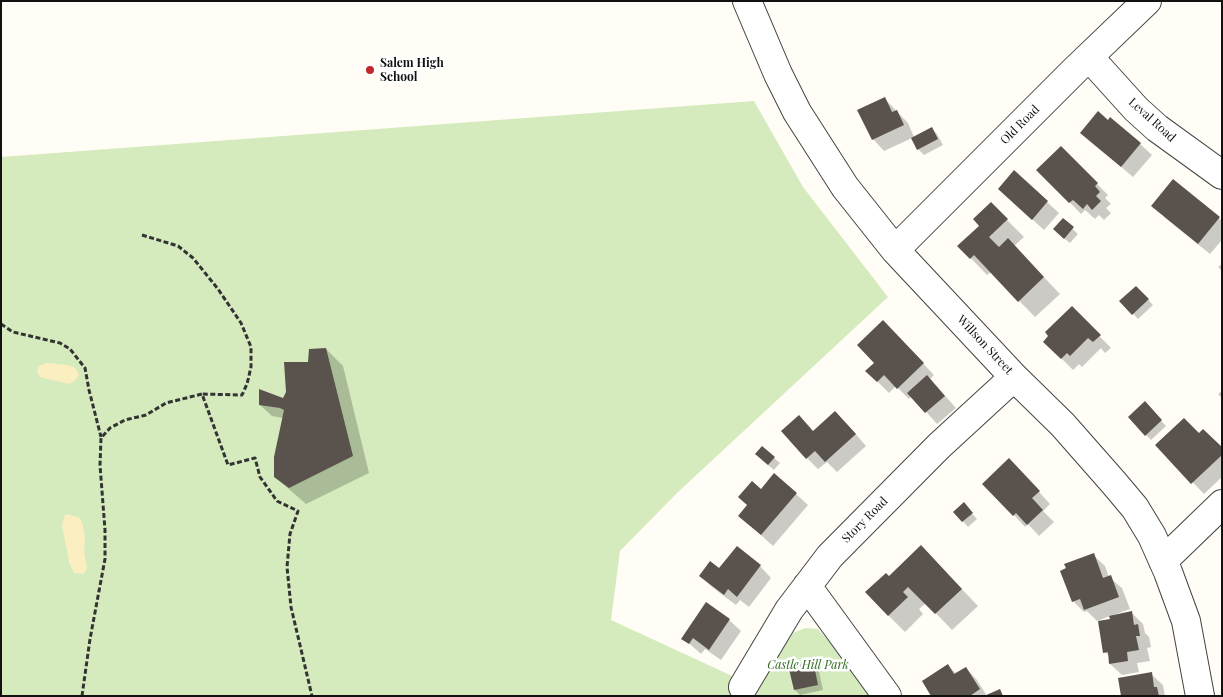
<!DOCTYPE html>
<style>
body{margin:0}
#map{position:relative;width:1223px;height:697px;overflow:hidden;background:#fffdf5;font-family:"Playfair Display",serif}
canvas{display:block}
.frame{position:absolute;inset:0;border:2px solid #111;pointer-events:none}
</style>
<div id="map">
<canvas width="1223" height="697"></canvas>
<div class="frame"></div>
</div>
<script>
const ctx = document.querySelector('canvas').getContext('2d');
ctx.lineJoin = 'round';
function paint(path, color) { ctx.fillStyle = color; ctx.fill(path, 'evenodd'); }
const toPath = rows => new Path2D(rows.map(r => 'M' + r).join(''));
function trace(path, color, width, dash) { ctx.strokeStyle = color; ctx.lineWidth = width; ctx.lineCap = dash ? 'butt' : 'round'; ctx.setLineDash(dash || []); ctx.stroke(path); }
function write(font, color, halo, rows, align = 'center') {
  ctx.font = font + ' "Playfair Display",serif'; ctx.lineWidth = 5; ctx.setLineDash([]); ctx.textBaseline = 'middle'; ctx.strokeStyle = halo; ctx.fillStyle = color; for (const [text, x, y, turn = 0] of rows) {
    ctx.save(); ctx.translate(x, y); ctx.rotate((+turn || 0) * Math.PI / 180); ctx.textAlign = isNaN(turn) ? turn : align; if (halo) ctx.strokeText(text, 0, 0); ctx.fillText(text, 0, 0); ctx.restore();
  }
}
const green = toPath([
 [754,101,803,187,888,297,677,493,620,551,611,620,756,687,793,633,805,628,818,629,840,654,871,696,1,696,1,157]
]);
const sand = toPath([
 [46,363,68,365,75,368,79,375,76,380,70,384,43,378,39,376,37,371,39,366],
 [67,514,80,518,83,526,85,539,84,550,87,568,84,574,74,573,69,562,62,525,65,515]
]);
const shadow = toPath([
 [885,99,908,123,914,137,932,129,937,134,943,145,924,155,918,149,912,138,884,151,873,139],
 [1082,133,1140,144,1152,155,1133,177],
 [1061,148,1108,195,1105,198,1111,204,1106,208,1111,213,1104,220,1099,215,1095,219,1085,210,1081,214,1038,170],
 [1014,172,1059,213,1044,230,1011,200],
 [1174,181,1222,221,1222,240,1210,254,1164,217],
 [991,204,1024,237,1014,246,1060,294,1035,317,991,272,987,275,959,246,981,226],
 [1063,220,1078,234,1070,243,1060,235],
 [1222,264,1222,271,1218,267],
 [1136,287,1153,305,1138,319,1121,301],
 [1072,308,1111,348,1105,353,1101,348,1082,367,1079,364,1073,370,1045,342],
 [894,333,934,375,930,379,956,408,937,424,912,396,909,399,896,386,889,393,867,371,875,363],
 [326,349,343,366,369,473,306,504,275,477,283,418,272,416,260,405,285,398,310,363],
 [1222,391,1222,398,1218,394],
 [1145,403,1166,426,1151,440,1130,418],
 [847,424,866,446,837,472,827,462,818,469,807,458,814,432],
 [1199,434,1222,449,1222,477,1204,494,1157,445],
 [762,448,780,463,774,470,762,460],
 [1020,471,1050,504,1043,511,1054,522,1039,536,1028,524,1025,527,1014,515],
 [761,490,796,494,808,505,773,546,740,516],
 [963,504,977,519,968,527,955,512],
 [1093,555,1105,566,1109,577,1122,588,1130,609,1114,615,1114,616,1132,613,1143,624,1145,633,1149,637,1151,647,1147,648,1150,661,1137,663,1139,672,1122,675,1110,664,1110,657,1105,652,1111,620,1110,616,1097,621,1087,611,1084,612,1073,601],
 [938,564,978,606,952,630,926,603,919,609,923,614,905,632,888,615,889,578],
 [760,566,771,578,749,607,740,600,736,605,712,587,701,576,720,570],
 [707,604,729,620,741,631,721,660,705,649,701,654,683,638],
 [813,661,818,667,823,690,800,695,795,690],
 [948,666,957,674,966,668,977,680,987,696,932,696],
 [1151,674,1163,685,1165,696,1122,696]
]);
const building = toPath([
 [885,97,892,112,897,110,904,125,872,140,857,110],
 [1098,111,1108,120,1110,117,1141,143,1121,167,1080,133],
 [932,127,938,139,917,150,911,138],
 [1061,146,1098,183,1095,186,1100,192,1096,196,1101,201,1092,210,1087,204,1083,209,1073,200,1069,203,1036,170],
 [1014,170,1048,201,1032,220,998,189],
 [1173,179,1220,217,1198,244,1151,206],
 [991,202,1008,219,989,237,999,247,1008,238,1044,277,1018,302,974,255,970,259,957,246,979,226,973,219],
 [1063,218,1074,227,1064,239,1053,229],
 [1136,286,1149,299,1132,315,1119,301],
 [1072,306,1101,335,1093,342,1088,338,1070,356,1067,353,1061,359,1043,342,1048,336,1045,332],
 [883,320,924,363,897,389,884,375,877,382,865,371,874,363,857,345],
 [326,348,353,456,289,488,274,477,274,457,284,410,280,408,259,405,259,389,283,398,286,392,284,362,308,362,309,349],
 [927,375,945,396,925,413,907,393],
 [1145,401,1162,420,1145,436,1128,417],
 [835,411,856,434,825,462,815,451,806,459,781,431,799,415,813,431],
 [1184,418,1199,433,1203,429,1222,447,1222,455,1191,484,1155,445],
 [762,446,775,457,768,465,755,454],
 [1009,458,1040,491,1032,498,1043,510,1027,525,1016,513,1013,516,982,484],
 [774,473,797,493,761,535,738,516,747,505,738,497,752,481,761,489],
 [964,502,973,513,962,522,953,512],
 [921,545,962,589,935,614,908,587,903,592,908,597,888,616,865,592,886,573,889,576],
 [737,546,761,565,737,597,728,589,724,595,699,576,710,561,719,568],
 [1094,553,1103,578,1111,575,1119,597,1084,610,1080,599,1072,602,1060,571,1066,568,1064,564],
 [706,602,730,619,709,650,693,638,689,644,681,639],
 [1132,611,1134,625,1138,624,1140,636,1136,636,1139,650,1127,652,1128,661,1109,664,1108,652,1103,653,1098,621,1110,619,1109,616],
 [813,660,818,685,794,690,788,665],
 [948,664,954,674,966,667,980,689,970,696,931,696,922,681],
 [1152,672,1154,687,1157,687,1159,696,1121,696,1118,678],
 [1000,689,1003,696,984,696]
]);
const path = toPath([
 [142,235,178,246,193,258,218,289,241,323,251,347,251,367,247,384,242,395,202,394],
 [1,324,13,332,60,343,70,349,85,368,89,390,101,437],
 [82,696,90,639,105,559,105,530,100,465,101,438,110,428,125,420,146,415,166,403,202,394,228,465,255,458,260,477,277,501,298,511,290,534,287,567,291,607,312,696]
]);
const minor = toPath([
 [747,1,778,74,797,112,845,187,895,250,1014,377,1063,425,1114,483,1135,508,1152,536,1168,572,1186,621,1200,696],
 [1089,57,1136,109,1157,128,1222,175],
 [895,250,1075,70,1147,1],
 [1163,561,1222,504],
 [807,586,887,696],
 [743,687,789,610,830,556,939,446,1014,377]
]);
const markers = [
 [370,70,5,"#c4262e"]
];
const poiNames = [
 ["Salem High",380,63],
 ["School",380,77]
];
const streetNames = [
 ["Leval Road",1152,120,42],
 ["Old Road",1020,125,-45],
 ["Willson Street",985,345,47],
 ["Story Road",865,520,-45]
];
const parkNames = [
 ["Castle Hill Park",808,665]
];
paint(green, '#d5ebbd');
paint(sand, '#fbeec1');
paint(shadow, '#0003');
paint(building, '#5a524d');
trace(minor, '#444', 30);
trace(path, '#333', 3, [5, 2.5]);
trace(minor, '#fff', 28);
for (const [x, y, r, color] of markers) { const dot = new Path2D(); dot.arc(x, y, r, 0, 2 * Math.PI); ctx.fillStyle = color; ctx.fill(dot); trace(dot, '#fff', 2); }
write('bold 12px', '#111', '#fff', poiNames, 'left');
write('12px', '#111', '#fff', streetNames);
write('italic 12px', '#2f6b1f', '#fff', parkNames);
</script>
